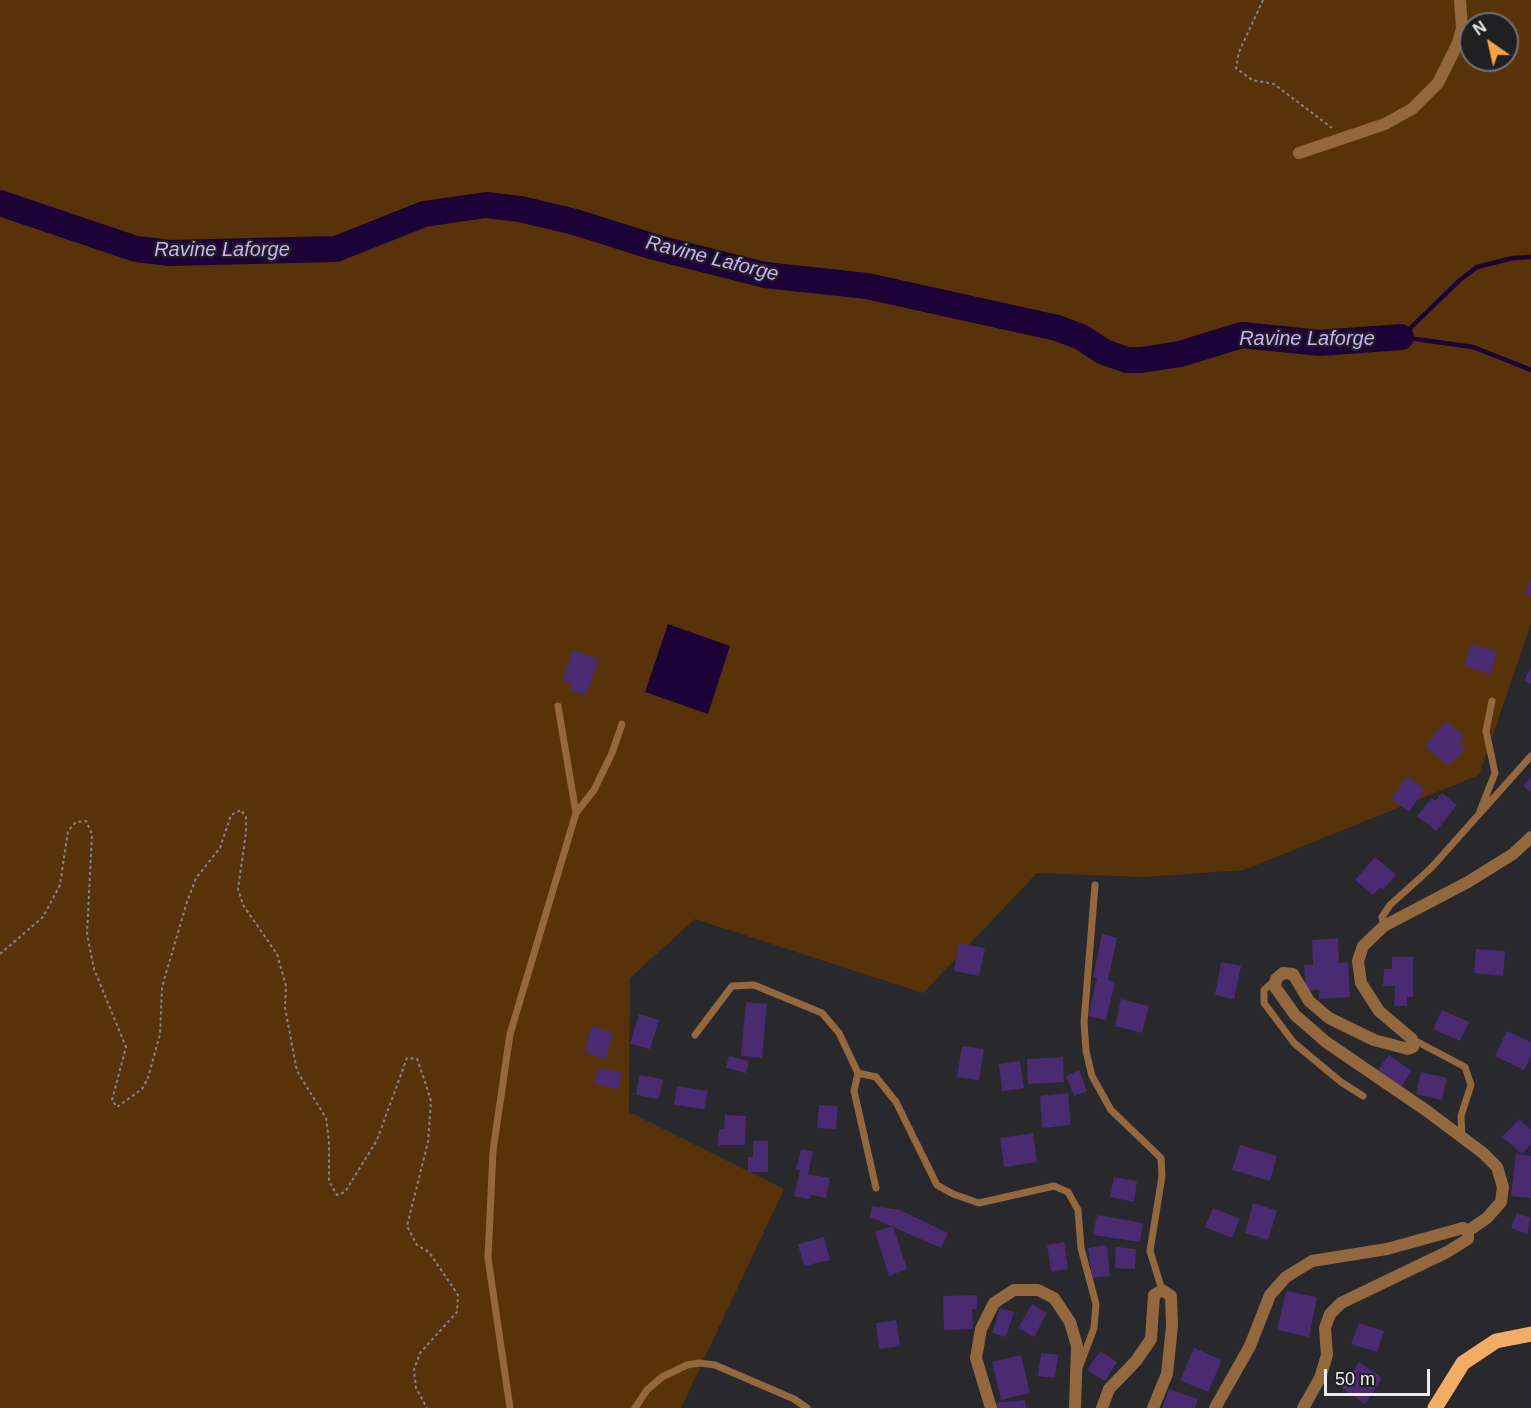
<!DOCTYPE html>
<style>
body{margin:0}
#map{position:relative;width:1531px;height:1408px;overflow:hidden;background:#29282c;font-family:Helvetica,sans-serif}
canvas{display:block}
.north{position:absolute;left:1459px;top:12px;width:60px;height:60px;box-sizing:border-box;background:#201f22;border:2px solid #727173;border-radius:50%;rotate:326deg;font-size:16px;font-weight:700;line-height:24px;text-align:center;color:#ecebed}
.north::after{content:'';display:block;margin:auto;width:21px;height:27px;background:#f7a149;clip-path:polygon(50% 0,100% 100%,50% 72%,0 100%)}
.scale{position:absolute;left:1324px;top:1369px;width:106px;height:27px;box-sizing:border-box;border:3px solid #ecebed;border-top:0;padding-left:8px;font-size:18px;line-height:21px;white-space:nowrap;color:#ecebed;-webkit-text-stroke:4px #201f22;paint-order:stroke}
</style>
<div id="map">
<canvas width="1531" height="1408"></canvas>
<div class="north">N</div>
<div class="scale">50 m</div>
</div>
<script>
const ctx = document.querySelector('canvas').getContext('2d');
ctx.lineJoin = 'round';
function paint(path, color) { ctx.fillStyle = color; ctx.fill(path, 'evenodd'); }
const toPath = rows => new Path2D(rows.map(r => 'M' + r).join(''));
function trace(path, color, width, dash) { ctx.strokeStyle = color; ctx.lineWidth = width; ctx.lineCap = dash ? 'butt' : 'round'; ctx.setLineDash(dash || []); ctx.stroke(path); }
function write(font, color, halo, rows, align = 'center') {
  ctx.font = font + ' Helvetica,sans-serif'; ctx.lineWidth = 4.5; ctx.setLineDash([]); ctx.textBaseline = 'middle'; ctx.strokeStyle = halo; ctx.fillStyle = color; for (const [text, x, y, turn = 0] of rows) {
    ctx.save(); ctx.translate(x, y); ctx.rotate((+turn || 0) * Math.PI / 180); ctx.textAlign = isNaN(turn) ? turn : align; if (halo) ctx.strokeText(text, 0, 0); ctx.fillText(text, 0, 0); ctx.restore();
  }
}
const green = toPath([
 [0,0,1531,0,1531,624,1479,775,1244,870,1144,877,1037,873,923,993,695,919,630,978,629,1112,784,1189,681,1408,0,1408],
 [1471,24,1507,24,1507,60,1471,60]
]);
const water = toPath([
 [668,624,730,646,708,714,645,692]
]);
const stream = toPath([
 [1401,337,1460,280,1477,267,1513,258,1531,257],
 [1401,337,1473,347,1531,370]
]);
const river = toPath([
 [0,203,136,249,170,253,336,249,424,214,486,205,520,209,575,222,654,247,765,275,867,286,1057,328,1081,337,1104,352,1127,360,1141,360,1180,354,1242,335,1320,343,1401,337]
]);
const building = toPath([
 [1531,578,1531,596,1525,594],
 [1471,644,1497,651,1491,674,1464,666],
 [573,650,599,659,586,695,570,690,572,683,562,680],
 [1531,667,1531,684,1524,681],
 [1446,721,1465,736,1459,742,1465,748,1449,766,1425,746],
 [1407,776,1425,789,1409,812,1391,799],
 [1531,777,1531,792,1523,786],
 [1442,793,1457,805,1436,831,1417,816,1432,798,1435,801],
 [1375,857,1396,875,1383,890,1380,887,1373,895,1355,880],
 [1102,934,1117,938,1108,980,1115,982,1106,1020,1088,1016,1097,978,1093,977],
 [1338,938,1339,963,1348,962,1350,997,1319,999,1319,990,1306,991,1304,965,1313,965,1312,940],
 [959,943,985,948,979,976,954,971],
 [1476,949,1505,951,1503,976,1474,973],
 [1392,957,1413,957,1413,997,1407,997,1407,1006,1394,1006,1395,986,1383,986,1384,969,1392,969],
 [1221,962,1241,966,1234,999,1215,995],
 [1121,999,1149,1006,1142,1033,1115,1026],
 [746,1002,767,1004,762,1058,741,1056],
 [1442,1010,1469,1022,1460,1041,1433,1029],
 [639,1014,659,1020,650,1049,630,1044],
 [592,1026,613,1033,605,1059,584,1052],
 [1507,1031,1531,1042,1531,1056,1524,1070,1495,1056],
 [962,1046,984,1049,979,1080,957,1077],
 [1389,1055,1412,1071,1401,1087,1378,1070],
 [729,1056,749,1061,746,1073,726,1068],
 [1063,1057,1064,1082,1028,1084,1027,1059],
 [1020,1061,1024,1088,1002,1091,999,1064],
 [598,1068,622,1072,618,1089,595,1084],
 [1079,1070,1087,1091,1074,1096,1066,1076],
 [1421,1072,1447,1078,1442,1100,1416,1094],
 [639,1075,663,1079,659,1099,636,1095],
 [677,1086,708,1091,704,1109,674,1105],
 [1068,1093,1071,1125,1042,1128,1040,1096],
 [819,1105,838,1106,836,1129,817,1128],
 [725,1115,746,1116,745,1145,718,1145,719,1129,724,1129],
 [1519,1119,1531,1130,1531,1144,1522,1154,1502,1137],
 [1033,1133,1037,1162,1004,1167,1000,1138],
 [753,1141,768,1141,768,1172,748,1172,748,1157,753,1157],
 [1240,1145,1277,1156,1270,1181,1232,1170],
 [801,1149,813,1151,808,1174,830,1178,826,1198,811,1195,810,1199,794,1196,800,1170,796,1169],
 [1516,1154,1531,1156,1531,1198,1511,1196],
 [1114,1177,1137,1181,1134,1202,1110,1197],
 [1253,1203,1277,1211,1268,1240,1245,1233],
 [872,1206,900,1210,948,1233,941,1248,870,1217],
 [1213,1208,1240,1219,1232,1238,1205,1227],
 [1517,1213,1531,1218,1527,1234,1511,1228],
 [1097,1215,1143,1223,1140,1242,1093,1235],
 [893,1226,907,1269,889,1276,875,1232],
 [824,1237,830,1260,804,1266,798,1244],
 [1064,1242,1068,1269,1051,1272,1047,1245],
 [1107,1245,1110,1276,1092,1278,1088,1248],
 [1116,1247,1136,1249,1135,1269,1115,1268],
 [1286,1291,1317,1297,1309,1337,1277,1330],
 [977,1295,977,1309,972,1309,973,1329,944,1330,943,1296],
 [1032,1304,1047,1313,1034,1337,1018,1328],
 [1000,1308,1014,1312,1006,1337,992,1333],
 [896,1320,900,1346,879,1349,876,1323],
 [1359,1323,1384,1331,1377,1352,1351,1344],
 [1194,1348,1222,1360,1208,1392,1180,1380],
 [1100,1351,1117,1362,1105,1381,1087,1370],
 [1041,1353,1058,1355,1055,1378,1038,1376],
 [1021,1355,1030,1393,1001,1400,992,1362],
 [1359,1362,1382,1378,1365,1404,1342,1388],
 [1169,1389,1198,1399,1195,1408,1162,1408],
 [1025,1400,1026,1408,994,1408,994,1403]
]);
const path = toPath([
 [1263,0,1239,52,1236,68,1252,80,1274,84,1332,128],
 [0,954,43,917,60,885,68,831,76,822,86,821,92,834,87,934,94,969,126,1047,112,1100,117,1107,142,1089,148,1078,160,1034,162,987,187,902,196,878,220,848,231,815,241,810,246,817,246,832,238,889,243,905,277,954,286,986,285,1008,297,1071,326,1118,329,1141,329,1181,337,1195,345,1192,377,1140,407,1058,417,1059,425,1082,431,1101,428,1142,407,1226,417,1245,429,1252,458,1295,457,1312,420,1353,414,1370,416,1388,427,1408]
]);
const service = toPath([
 [558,706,576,813],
 [1480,811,1495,773,1486,731,1492,701],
 [1095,885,1084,1022,1086,1051,1092,1076,1111,1110,1161,1158,1162,1176,1150,1251,1162,1290],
 [1384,926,1382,917,1390,905,1431,868,1531,756],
 [1274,981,1264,990,1264,1003,1294,1043,1341,1082,1363,1096],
 [695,1035,732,986,754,985,822,1013,839,1033,858,1073],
 [1412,1039,1465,1067,1471,1085,1461,1116,1462,1138],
 [876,1188,854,1091,858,1073,876,1077,896,1102,937,1185,953,1194,979,1203,1054,1186,1068,1192,1078,1210,1081,1248,1096,1304,1094,1328,1079,1368],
 [510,1408,488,1258,493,1151,510,1034,576,813,594,790,612,753,622,724],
 [635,1408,647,1390,662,1377,687,1365,699,1363,715,1365,794,1399,807,1408]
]);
const minor = toPath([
 [1299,153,1385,124,1412,109,1438,83,1458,43,1462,28,1460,0],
 [1468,1231,1487,1218,1501,1202,1503,1187,1497,1167,1483,1153,1427,1111,1326,1042,1295,1015,1275,987,1276,979,1283,973,1293,974,1309,1001,1329,1018,1374,1040,1408,1049,1413,1047,1412,1039,1379,1011,1361,983,1358,961,1363,946,1384,926,1468,882,1513,854,1531,837],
 [991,1408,976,1358,981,1329,994,1303,1014,1290,1038,1290,1054,1298,1070,1322,1077,1346,1075,1408],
 [1102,1408,1109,1389,1136,1361,1151,1339,1154,1295,1162,1290,1171,1296,1172,1326,1167,1374,1153,1408],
 [1215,1408,1250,1346,1270,1295,1286,1277,1312,1261,1387,1249,1463,1228,1468,1231],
 [1303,1408,1320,1378,1327,1355,1325,1328,1330,1314,1341,1303,1447,1252,1468,1239,1468,1231]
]);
const primary = toPath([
 [1435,1408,1463,1363,1496,1341,1531,1334]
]);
const waterNames = [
 ["Ravine Laforge",222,250],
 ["Ravine Laforge",712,259,14],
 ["Ravine Laforge",1307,339]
];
paint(green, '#583309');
paint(water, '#1d0237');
trace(stream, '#1d0237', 4.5);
trace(river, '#1d0237', 26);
paint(building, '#4a2a71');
trace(path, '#858487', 2, [3, 3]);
trace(service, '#94683e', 7);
trace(minor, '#94683e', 12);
trace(primary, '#f4ab65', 15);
write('italic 20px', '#cbacfe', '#201f22', waterNames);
</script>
